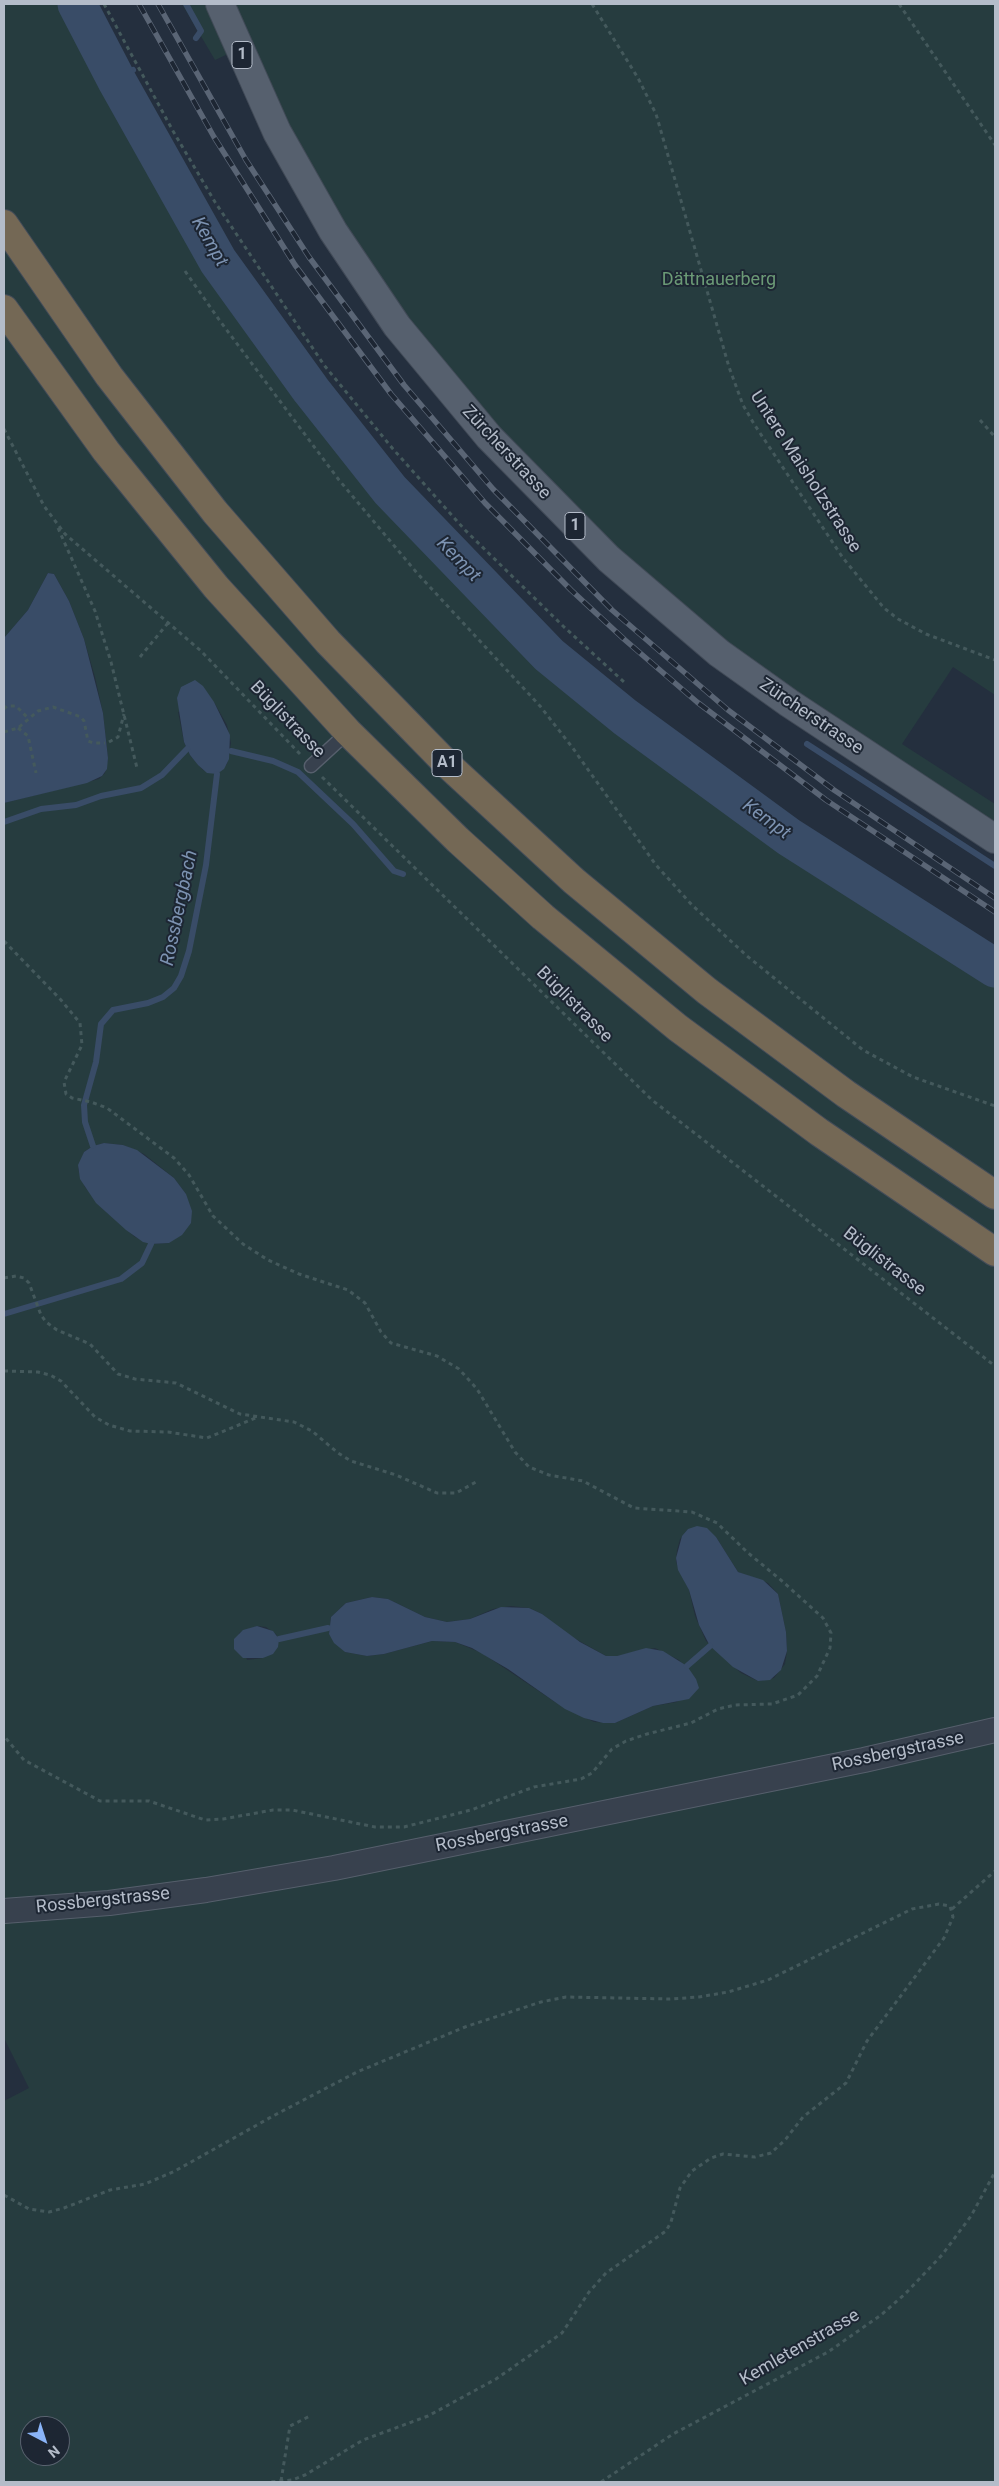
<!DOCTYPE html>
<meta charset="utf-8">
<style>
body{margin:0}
#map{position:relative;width:999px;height:2486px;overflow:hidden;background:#242f3e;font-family:Roboto,sans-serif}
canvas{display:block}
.frame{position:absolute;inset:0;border:5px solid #b4bcc9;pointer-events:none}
.north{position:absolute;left:20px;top:2416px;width:50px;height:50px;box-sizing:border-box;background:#1d2633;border:1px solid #59626f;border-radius:50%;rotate:140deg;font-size:14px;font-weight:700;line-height:20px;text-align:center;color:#b4bcc9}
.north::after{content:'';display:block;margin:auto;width:18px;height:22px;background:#8ab4f8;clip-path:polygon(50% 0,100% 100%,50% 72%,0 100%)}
</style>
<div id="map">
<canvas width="999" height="2486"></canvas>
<div class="frame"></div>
<div class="north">N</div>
</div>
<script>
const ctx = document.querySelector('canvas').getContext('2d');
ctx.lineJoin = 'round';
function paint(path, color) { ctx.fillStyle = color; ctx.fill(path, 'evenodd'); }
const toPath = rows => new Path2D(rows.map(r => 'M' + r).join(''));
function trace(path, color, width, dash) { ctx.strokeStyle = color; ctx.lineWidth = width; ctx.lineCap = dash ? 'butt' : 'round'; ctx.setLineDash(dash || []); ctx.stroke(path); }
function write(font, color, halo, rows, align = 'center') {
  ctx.font = font + ' Roboto,sans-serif'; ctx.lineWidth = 4; ctx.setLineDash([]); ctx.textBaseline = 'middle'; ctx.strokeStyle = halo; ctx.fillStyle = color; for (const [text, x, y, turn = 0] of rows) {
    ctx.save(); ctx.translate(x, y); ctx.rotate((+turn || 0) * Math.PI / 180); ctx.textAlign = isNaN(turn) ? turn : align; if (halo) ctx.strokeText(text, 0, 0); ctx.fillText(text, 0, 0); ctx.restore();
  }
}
const green = toPath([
 [4,4,89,4,225,247,332,400,477,557,528,649,617,726,761,831,995,977,995,2482,4,2482,4,2101,29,2088,4,2038,4,803,99,779,105,773,108,758,103,713,95,677,84,639,69,601,54,574,48,573,28,610,4,638],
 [214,702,227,725,231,743,227,764,217,774,203,770,190,755,184,742,178,712],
 [104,1143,123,1145,144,1154,174,1178,186,1194,169,1243,151,1244,135,1237,102,1208,85,1187,78,1169,84,1152,93,1146],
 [688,1529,716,1537,738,1572,768,1583,778,1594,786,1632,787,1651,785,1664,774,1678,758,1681,741,1673,706,1641,695,1616,689,1590,676,1562,677,1550,680,1539],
 [372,1597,388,1599,425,1617,447,1622,470,1619,493,1609,511,1606,529,1608,542,1614,567,1634,606,1656,613,1657,655,1648,679,1660,696,1679,677,1702,653,1706,615,1723,594,1722,555,1702,482,1653,455,1642,432,1641,384,1654,367,1656,345,1652,329,1634,331,1617,346,1603],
 [257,1626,266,1627,277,1635,263,1658,247,1660,239,1633],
 [30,2426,60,2426,60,2456,30,2456],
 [182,4,995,4,995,695,953,667,902,744,995,804,995,839,742,670,433,371,239,49,215,60]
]);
const water = toPath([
 [48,573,54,574,69,601,84,639,103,713,108,758,107,769,102,776,87,783,4,803,4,638,28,610],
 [195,680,203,686,214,702,230,735,229,759,224,769,217,774,207,773,198,765,190,755,184,742,177,698,181,687],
 [104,1143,123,1145,137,1150,174,1178,186,1194,192,1211,191,1223,182,1235,169,1243,151,1244,143,1242,126,1230,96,1203,80,1179,78,1165,84,1152,93,1146],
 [697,1526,707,1528,716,1537,738,1572,763,1580,778,1594,786,1632,787,1651,781,1670,770,1680,758,1681,733,1667,710,1646,699,1625,689,1590,678,1570,676,1558,682,1536,688,1529],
 [372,1597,388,1599,425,1617,447,1622,470,1619,501,1607,529,1608,542,1614,580,1642,606,1656,617,1656,646,1648,663,1651,687,1666,696,1679,699,1688,689,1699,653,1706,615,1723,603,1723,584,1718,565,1709,508,1669,472,1648,455,1642,432,1641,384,1654,367,1656,345,1652,334,1643,329,1634,331,1617,346,1603],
 [257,1626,273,1631,279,1639,278,1647,273,1654,263,1658,243,1658,234,1649,234,1639,243,1630]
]);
const stream = toPath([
 [186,4,201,31,196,38],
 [117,81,133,70],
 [807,744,995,866],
 [231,751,273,761,298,772,353,824,394,871,403,874],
 [4,822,41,809,76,805,101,796,141,788,162,775,187,749],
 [93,1146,85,1122,84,1105,96,1062,101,1024,113,1010,148,1003,163,997,174,988,181,976,189,951,206,865,217,774],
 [4,1314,121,1279,142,1263,151,1244],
 [279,1639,328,1628],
 [687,1666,710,1646]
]);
const river = toPath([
 [77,4,117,81,218,261,311,390,390,490,549,655,625,717,789,837,995,968]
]);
const path = toPath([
 [104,4,173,131,215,202,324,365,393,449,465,530,563,626,624,682],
 [592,4,638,78,656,114,729,367,743,405,754,424,843,558,884,608,898,619,926,634,995,660],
 [899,4,995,145],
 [185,271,220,321,339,480,417,573,540,706,572,747,656,865,692,905,747,956,863,1050,913,1077,995,1106],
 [980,420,995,437],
 [4,429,44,506,65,534,201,651,300,754],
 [58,528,95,611,111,662,137,768],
 [140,657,168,623],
 [4,709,7,706,16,706,28,718],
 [18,728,28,736,36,773],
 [4,732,18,728,38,711,53,707,81,717,84,721,88,741,93,743,105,743],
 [109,742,118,737,124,714],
 [322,777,652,1100,995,1366],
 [4,941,61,1000,80,1023,82,1045,64,1082,66,1094,72,1098,91,1102,107,1108,174,1158,189,1175,213,1216,243,1244,268,1260,299,1274,348,1290,365,1303,381,1332,391,1343,437,1356,459,1369,477,1389,515,1452,529,1467,549,1475,583,1481,634,1508,692,1512,717,1523,747,1552,782,1581,823,1618,831,1633,830,1648,817,1676,798,1695,772,1704,735,1705,718,1709,691,1723,647,1734,626,1741,612,1749,592,1773,581,1779,534,1787,471,1810,404,1827,375,1827,292,1810,273,1810,223,1819,205,1820,149,1801,100,1801,24,1760,4,1736],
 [4,1278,16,1276,24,1278,29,1283,41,1315,46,1322,57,1330,90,1344,118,1374,135,1379,176,1383,240,1414,294,1422,312,1431,338,1453,351,1461,396,1475,437,1493,456,1493,476,1482],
 [4,1371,38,1372,50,1375,61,1381,95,1417,109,1425,130,1431,168,1432,207,1438,258,1417],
 [952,1909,995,1871],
 [4,2195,29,2209,49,2212,64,2208,110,2190,145,2184,175,2171,273,2116,357,2072,465,2027,541,2002,566,1997,670,1999,699,1997,728,1992,768,1980,912,1909,939,1904,950,1906,953,1917,944,1938,867,2041,846,2083,803,2117,785,2140,771,2153,755,2157,723,2154,711,2158,692,2171,680,2188,671,2222,666,2231,606,2273,589,2292,562,2333,496,2379,428,2416,363,2440,305,2475,292,2480,269,2482],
 [281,2481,290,2426,310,2416],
 [601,2482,673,2434,828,2352,881,2315,905,2294,942,2255,971,2216,995,2172]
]);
const service = toPath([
 [311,766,348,732]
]);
const minor = toPath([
 [4,1911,109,1903,206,1890,334,1868,864,1760,995,1730]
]);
const primary = toPath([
 [220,4,277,132,333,231,397,326,489,437,609,559,719,653,789,703,995,839]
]);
const motorway = toPath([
 [4,224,109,376,215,512,328,642,448,765,574,881,707,991,846,1094,995,1195],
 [4,309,106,451,216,587,348,732,458,840,543,917,678,1028,819,1132,995,1252]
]);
const rail = toPath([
 [139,4,214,137,295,265,391,394,485,503,571,590,625,640,697,702,826,800,995,912],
 [158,4,246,160,309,257,404,385,493,489,612,610,728,710,834,790,995,898]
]);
const shields = [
 [242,55,20],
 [575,526,20],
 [447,763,30]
];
const shieldNames = [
 ["1",242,55],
 ["1",575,526],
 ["A1",447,763]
];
const parkNames = [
 ["Dättnauerberg",719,280]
];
const streetNames = [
 ["Zürcherstrasse",506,453,47],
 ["Untere Maisholzstrasse",805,472,57],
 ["Zürcherstrasse",811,717,34],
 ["Büglistrasse",287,720,46],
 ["Büglistrasse",574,1005,45],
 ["Büglistrasse",884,1262,38],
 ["Rossbergstrasse",898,1752,-12],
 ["Rossbergstrasse",502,1834,-11],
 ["Rossbergstrasse",103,1901,-6],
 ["Kemletenstrasse",800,2348,-30]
];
const waterNames = [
 ["Kempt",209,242,60],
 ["Kempt",458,560,46],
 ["Kempt",766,820,36],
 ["Rossbergbach",180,908,-78]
];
paint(green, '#263c3f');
paint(water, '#394c67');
trace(stream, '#394c67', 6);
trace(river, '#394c67', 39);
trace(service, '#565f6c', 15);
trace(minor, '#565f6c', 26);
trace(primary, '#414a57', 30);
trace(motorway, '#434c59', 30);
trace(path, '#44595c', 3, [4, 4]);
trace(service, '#38414e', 12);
trace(minor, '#38414e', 24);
trace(primary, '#56606e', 28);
trace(motorway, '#746855', 28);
trace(rail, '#5a6575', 5.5);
trace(rail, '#1d2633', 4, [11]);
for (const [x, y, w] of shields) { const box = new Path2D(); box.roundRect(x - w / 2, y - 13.5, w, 27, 4); ctx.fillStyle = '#1d2633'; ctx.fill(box); trace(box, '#b4bcc9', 1); }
write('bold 16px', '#b4bcc9', null, shieldNames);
write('18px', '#6b9a76', '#1d2633', parkNames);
write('18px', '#b4bcc9', '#1d2633', streetNames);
write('italic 19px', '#7c92b1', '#1d2633', waterNames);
</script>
